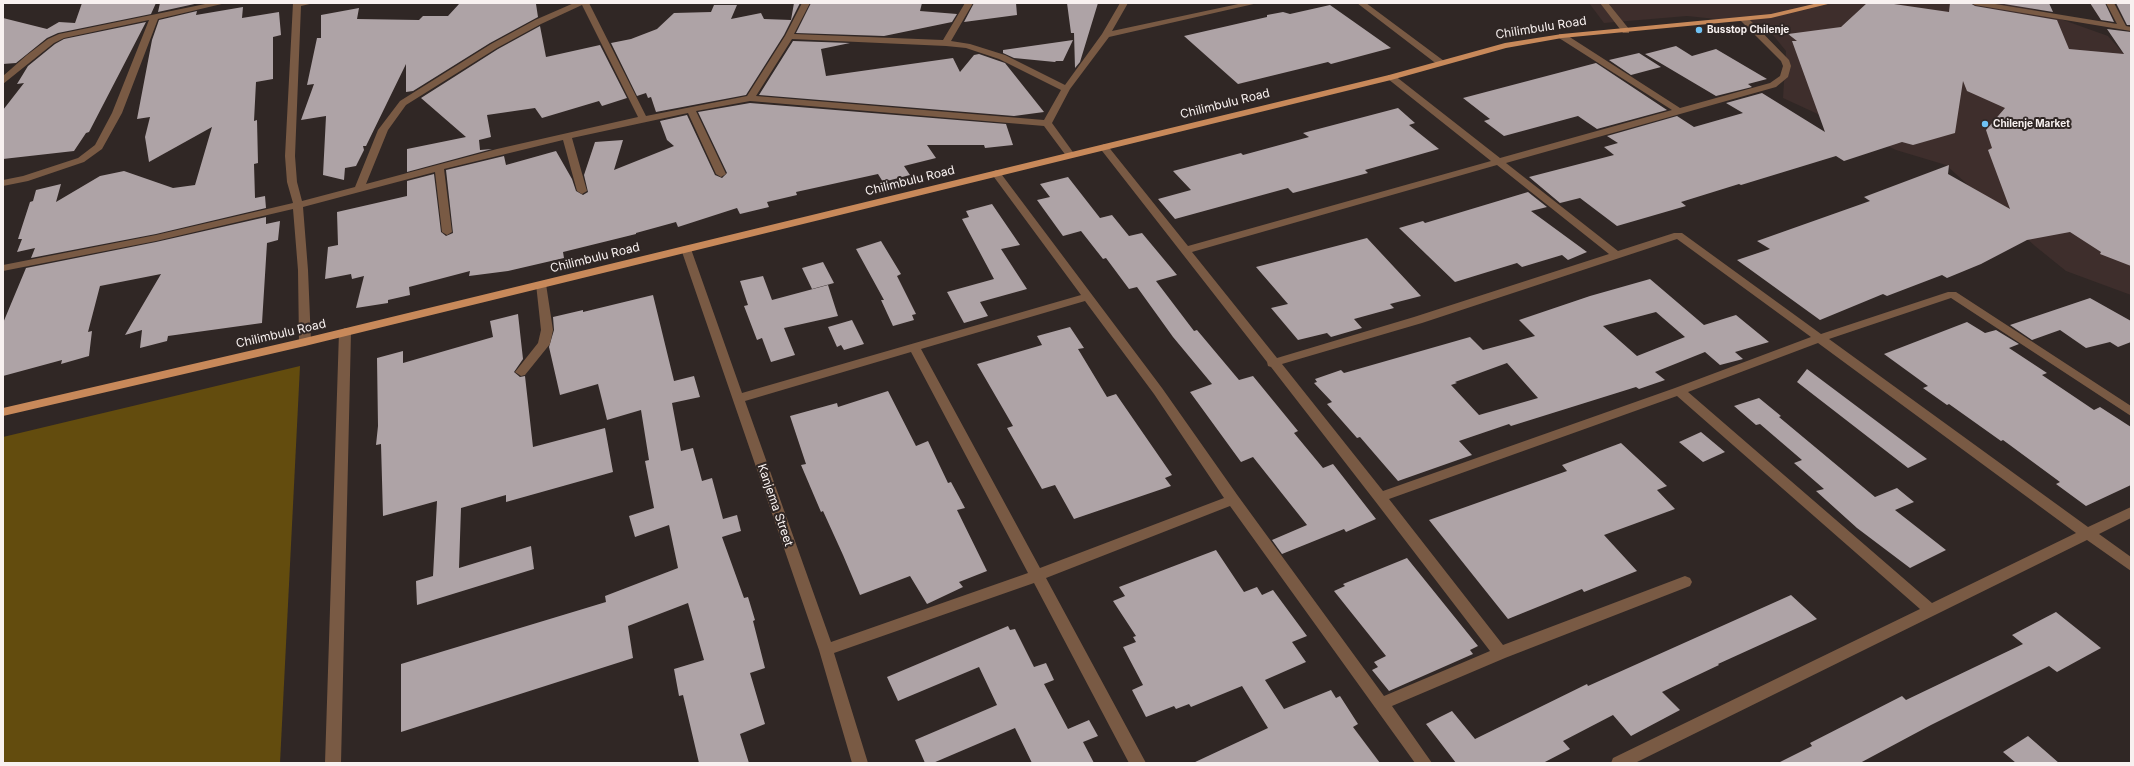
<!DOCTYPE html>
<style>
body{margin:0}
#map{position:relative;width:2134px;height:766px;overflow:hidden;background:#302725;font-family:Inter,sans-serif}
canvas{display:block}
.frame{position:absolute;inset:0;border:4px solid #f8f1f0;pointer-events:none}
</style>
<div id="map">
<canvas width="2134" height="766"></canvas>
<div class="frame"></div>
</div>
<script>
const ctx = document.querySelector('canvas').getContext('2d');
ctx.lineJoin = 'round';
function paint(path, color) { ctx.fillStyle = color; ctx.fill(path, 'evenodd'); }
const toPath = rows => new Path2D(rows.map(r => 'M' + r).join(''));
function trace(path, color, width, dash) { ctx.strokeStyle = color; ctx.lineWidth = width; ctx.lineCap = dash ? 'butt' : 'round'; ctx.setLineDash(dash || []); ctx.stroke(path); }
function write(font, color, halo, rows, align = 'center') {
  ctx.font = font + ' Inter,sans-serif'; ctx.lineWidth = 4; ctx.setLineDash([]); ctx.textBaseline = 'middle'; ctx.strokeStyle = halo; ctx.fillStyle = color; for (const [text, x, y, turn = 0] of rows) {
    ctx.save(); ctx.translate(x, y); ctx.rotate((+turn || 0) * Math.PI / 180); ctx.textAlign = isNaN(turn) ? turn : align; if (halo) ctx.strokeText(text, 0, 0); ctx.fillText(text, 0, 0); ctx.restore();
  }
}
const built = toPath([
 [1589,3,2025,3,2027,7,2108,36,2131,62,2131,295,2066,271,2035,246,1946,165,1896,150,1783,98,1786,51,1764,24,1687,16,1604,23]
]);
const green = toPath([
 [300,366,280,763,3,763,3,437]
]);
const building = toPath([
 [82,3,156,3,151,14,58,33,47,38,16,63,3,64,3,18,47,29,59,22,75,23],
 [160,3,199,3,158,12],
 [794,3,800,3,784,35,746,95,656,112,651,97,648,98,646,93,637,96,611,43,631,39,657,29,674,13,711,12,714,5,737,5,731,19,761,13,764,19,791,20],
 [811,3,922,3,920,11,957,14,952,22,884,36,796,33],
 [974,3,1016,3,1017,15,964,22],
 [1067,3,1098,3,1080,62,1075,68,1074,33,1071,33],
 [1867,3,1887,3,1949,12,1950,3,1970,3,1975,6,2057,20,2069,49,2124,54,2107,29,2131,32,2131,266,2100,254,2101,252,2070,232,2027,240,1981,264,1947,278,1942,275,1887,296,1883,294,1820,320,1737,260,1770,249,1757,241,1870,201,1864,197,1949,165,1948,174,2010,209,1988,150,1992,148,1986,130,2005,108,1967,91,1963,81,1955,133,1913,145,1902,142,1844,161,1836,156,1741,185,1739,184,1681,202,1686,206,1617,226,1580,198,1560,203,1529,177,1614,155,1604,147,1618,143,1607,136,1677,116,1694,127,1743,113,1726,103,1762,93,1825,132,1792,41,1797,41,1788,34,1841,27],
 [1998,3,2049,3,2053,12],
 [2090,3,2105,3,2114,22,2101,20],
 [2116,3,2131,3,2131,25,2127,25],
 [459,4,536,4,538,17,490,43,413,91,406,92,406,64,366,146,363,146,364,150,356,166,345,168,344,180,323,175,326,116,301,120,314,84,307,85,317,38,321,38,321,15,359,8,357,19,419,20,423,16,448,16],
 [1330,5,1391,48,1331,64,1328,62,1238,84,1184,36,1267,17,1267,15,1283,12,1290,14],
 [243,7,242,18,279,12,281,35,273,37,273,79,256,82,254,121,257,120,258,163,254,164,255,198,265,196,266,208,156,234,31,258,35,248,17,252,22,239,18,239,30,202,33,201,36,190,61,184,56,202,100,176,124,171,173,188,195,185,212,127,149,162,145,137,150,117,137,119,152,40,159,20,197,11,196,15],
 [146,22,89,132,86,133,74,151,3,159,3,110,24,83,17,84,28,66,55,44,64,39],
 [540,26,546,57,600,45,627,98,602,106,599,101,542,118,535,108,487,115,491,137,479,140,480,150,492,149,407,172,407,149,466,137,421,98,498,49],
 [1073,40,1063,61,1056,61,1055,62,1014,58,1003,53,1003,50],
 [793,41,850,43,821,49,826,76,953,58,960,72,974,55,979,54,1005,63,1044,112,1014,116,759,95],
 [1676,46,1692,56,1716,49,1767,79,1748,84,1752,87,1716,96,1645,54],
 [1639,53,1661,67,1631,75,1609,60],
 [1596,63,1667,110,1597,129,1578,116,1504,136,1484,121,1490,119,1463,98],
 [750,103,1006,124,1013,145,985,148,984,145,927,145,936,158,904,166,910,175,883,182,878,174,796,192,797,195,767,202,769,207,740,214,737,208,678,227,676,222,636,233,636,234,563,252,564,258,508,271,469,276,470,271,409,287,410,295,388,300,388,303,356,308,364,276,352,279,351,274,325,279,328,247,338,245,337,212,407,196,407,181,434,174,441,232,446,236,453,233,446,170,504,156,506,165,556,151,572,179,576,191,583,195,588,192,584,175,595,142,623,140,614,170,674,146,667,140,660,121,687,115,715,175,722,178,727,173,698,112],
 [1398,108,1415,123,1409,125,1439,149,1365,170,1368,173,1293,193,1288,188,1175,219,1158,199,1191,190,1173,171,1241,153,1243,155,1309,137,1303,133],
 [1068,177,1100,218,1112,215,1129,236,1142,233,1177,275,1156,281,1194,331,1197,330,1239,380,1253,376,1298,431,1294,433,1323,468,1333,464,1376,519,1346,532,1344,529,1282,554,1272,540,1307,525,1253,457,1241,462,1190,392,1212,384,1173,337,1137,287,1129,289,1106,258,1103,259,1081,231,1063,236,1037,200,1050,197,1040,184],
 [1528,192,1547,207,1531,211,1587,252,1568,260,1562,255,1522,267,1517,263,1455,282,1399,228,1423,221,1425,223],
 [992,204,1020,245,1001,249,1027,289,980,302,988,316,964,323,947,292,994,279,962,219,969,217,966,211],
 [266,217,266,224,280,221,278,240,267,243,262,323,168,336,167,341,140,348,142,330,125,335,161,274,100,286,88,332,92,331,89,356,61,364,62,360,3,376,3,323,26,268,156,242],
 [1367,238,1421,296,1390,304,1394,308,1354,319,1362,328,1331,337,1327,333,1298,340,1271,308,1288,304,1256,267],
 [881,241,901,274,897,276,916,314,912,315,914,320,893,326,881,300,884,300,856,249],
 [823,262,834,283,812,289,802,268],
 [763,276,772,300,828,285,838,316,784,328,795,355,771,362,762,338,757,340,744,306,748,305,740,281],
 [1650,279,1704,325,1736,315,1769,342,1735,352,1743,359,1720,365,1705,352,1655,372,1665,380,1639,389,1636,387,1511,426,1509,424,1459,441,1472,455,1398,481,1360,437,1357,438,1327,404,1332,402,1314,383,1317,382,1315,379,1341,370,1344,373,1470,337,1483,350,1535,336,1519,320,1590,296],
 [1656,312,1685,337,1637,356,1603,326],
 [1507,363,1538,398,1479,415,1451,385,1457,383,1455,382],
 [653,295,674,381,694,376,700,397,672,403,681,451,693,448,702,481,712,478,723,519,737,515,741,531,722,537,744,598,748,597,755,620,753,621,765,668,750,673,765,724,740,734,749,763,699,763,683,695,679,696,674,669,704,660,688,603,628,626,633,658,401,732,401,664,606,602,605,596,678,568,669,525,635,537,629,516,654,508,645,461,649,460,641,410,607,420,598,384,560,395,549,347,554,330,553,317,583,310,583,312],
 [2090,298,2131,321,2131,342,2118,347,2110,342,2086,348,2060,330,2032,340,2010,325],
 [518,314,523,359,514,372,520,377,525,376,533,447,605,428,613,472,506,502,506,495,461,508,459,568,531,546,534,569,417,605,416,581,433,576,437,501,383,516,381,444,376,445,378,426,377,358,403,351,403,363,493,337,490,321],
 [852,320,864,344,844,350,841,345,837,347,828,327],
 [1967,322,1985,333,1996,330,2019,344,2009,348,2047,373,2042,375,2094,410,2100,407,2131,427,2131,485,2086,506,2056,484,2060,482,2003,440,2001,441,1949,404,1947,405,1923,388,1928,386,1884,354],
 [1070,327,1084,348,1078,349,1107,397,1116,394,1172,475,1165,478,1171,486,1074,519,1055,485,1042,489,1007,428,1013,426,977,364,1042,345,1037,336],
 [1807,369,1927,459,1908,468,1797,382],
 [888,391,916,446,928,441,948,483,951,482,965,508,957,510,987,571,959,582,963,587,927,604,910,576,860,595,843,555,823,511,821,512,801,465,806,464,790,416,837,403,838,407],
 [1759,398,1781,416,1779,417,1875,497,1897,488,1914,502,1895,510,1946,550,1910,568,1857,528,1816,491,1824,489,1794,463,1802,460,1760,424,1756,425,1734,406],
 [1701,432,1725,452,1703,462,1679,442],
 [1621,443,1667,486,1657,490,1675,509,1604,535,1637,571,1584,592,1582,589,1508,619,1429,520,1567,471,1562,465],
 [1216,550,1244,592,1257,587,1262,595,1273,590,1307,636,1292,642,1306,662,1265,680,1284,709,1331,690,1336,698,1340,696,1358,724,1353,727,1380,763,1193,763,1268,728,1242,686,1191,707,1189,704,1176,709,1174,706,1146,717,1132,690,1143,685,1123,647,1136,642,1133,637,1136,636,1113,601,1125,596,1119,587],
 [1407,558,1478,646,1470,650,1473,654,1389,691,1372,670,1378,667,1374,662,1386,656,1334,591,1345,586,1343,584],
 [1791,595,1817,619,1718,664,1719,665,1662,692,1680,710,1631,736,1613,715,1563,741,1570,749,1543,763,1456,763,1426,724,1452,711,1475,739,1587,684,1588,686],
 [2056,612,2101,648,2057,672,2049,666,1931,725,1860,763,1778,763,1812,746,1810,743,1902,696,1906,700,2023,644,2012,635],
 [1008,626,1010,630,1015,629,1034,667,1046,663,1054,680,1044,684,1068,729,1089,720,1098,736,1083,742,1094,763,1032,763,1015,728,933,763,925,763,915,740,997,705,979,667,898,701,887,677],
 [2028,736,2059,763,2016,763,2003,752]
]);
const minor = toPath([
 [210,3,226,3,158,19,122,113,102,149,84,162,28,181,3,186,3,180,23,176,78,158,95,145,112,113,149,20,64,38,54,43,3,84,3,76,27,55,48,39,59,34,210,3],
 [293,3,314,3,301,6,295,156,297,182,302,201,355,187,378,130,400,101,491,44,535,20,574,3,589,3,646,116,747,96,785,36,802,3,810,3,794,34,943,40,965,3,973,3,951,41,970,44,1005,55,1065,85,1102,34,1120,3,1128,3,1112,31,1243,3,1258,3,1109,37,1070,89,1052,123,1075,155,1070,158,1067,157,1044,126,750,101,696,111,726,174,721,177,716,174,688,113,572,138,587,191,582,194,577,191,563,140,444,169,452,232,447,235,442,232,435,172,303,207,308,270,311,342,305,346,299,342,298,270,293,209,156,241,3,271,3,265,156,235,293,203,287,182,285,156,293,3],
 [582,5,638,117,497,149,366,184,388,130,406,105,497,48,541,24,582,5],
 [792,39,946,46,966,48,999,59,1061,90,1044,120,756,96,792,39],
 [1357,3,1366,3,1444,61,1444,65,1438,65,1357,3],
 [1600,3,1608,3,1629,29,1629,33,1623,33,1600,3],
 [1971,3,1989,3,2117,24,2106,3,2114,3,2126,26,2131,27,2131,31,1975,5,1971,3],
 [1741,17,1747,17,1789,60,1791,66,1788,77,1776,87,1506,163,1618,251,1674,233,1682,233,1821,334,1948,292,1956,292,2131,406,2131,416,1951,298,1829,339,2088,527,2131,507,2131,518,2099,534,2131,557,2131,571,2087,540,1635,763,1611,763,1613,758,1920,609,1677,396,1389,499,1503,645,1685,576,1690,578,1692,582,1690,586,1505,658,1392,706,1432,763,1415,763,1230,506,1046,578,1146,763,1129,763,1034,583,834,653,868,763,852,763,819,650,681,249,682,247,686,246,691,249,742,393,1081,295,991,173,996,170,999,171,1162,388,1238,496,1384,696,1490,651,1375,501,1271,367,1268,366,1267,362,1099,147,1104,144,1107,145,1188,246,1491,161,1388,79,1388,75,1394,75,1500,158,1672,110,1559,38,1559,34,1565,34,1680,108,1770,83,1780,76,1783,66,1781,61,1741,21,1741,17],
 [1497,165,1609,254,1414,317,1277,358,1192,252,1497,165],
 [1677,239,1811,337,1675,388,1383,491,1282,364,1422,323,1677,239],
 [1085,301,1154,394,1224,498,1040,568,921,349,1085,301],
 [1818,343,2076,533,1932,603,1688,392,1818,343],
 [911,352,1028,573,831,642,745,401,911,352],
 [541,281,546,284,553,330,550,344,525,375,521,376,515,372,538,343,541,330,536,284,541,281],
 [345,328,351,332,341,763,325,763,339,332,345,328]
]);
const major = toPath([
 [1818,3,1832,3,1771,18,1562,38,1506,48,1391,80,305,346,3,416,3,408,305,338,1389,75,1505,43,1562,34,1771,14,1818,3]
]);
const markers = [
 [1699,30,4,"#6fc2f4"],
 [1985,124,4,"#6fc2f4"]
];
const farPoinames = [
 ["Busstop Chilenje",1707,30],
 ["Chilenje Market",1993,124]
];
const streetNames = [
 ["Chilimbulu Road",1541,28,-9],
 ["Chilimbulu Road",1225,104,-14],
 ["Chilimbulu Road",910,181,-14],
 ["Chilimbulu Road",595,258,-14],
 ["Chilimbulu Road",281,334,-13],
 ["Kanjema Street",775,505,71]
];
paint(built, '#3e2e2c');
paint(green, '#634c0e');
paint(building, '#aea3a6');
paint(minor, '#795a44');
paint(major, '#c8895a');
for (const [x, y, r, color] of markers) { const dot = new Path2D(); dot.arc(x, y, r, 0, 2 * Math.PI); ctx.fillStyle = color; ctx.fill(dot); trace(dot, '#302725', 1.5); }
write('bold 10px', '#f8f1f0', '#302725', farPoinames, 'left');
write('12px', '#f8f1f0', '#302725', streetNames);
</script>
